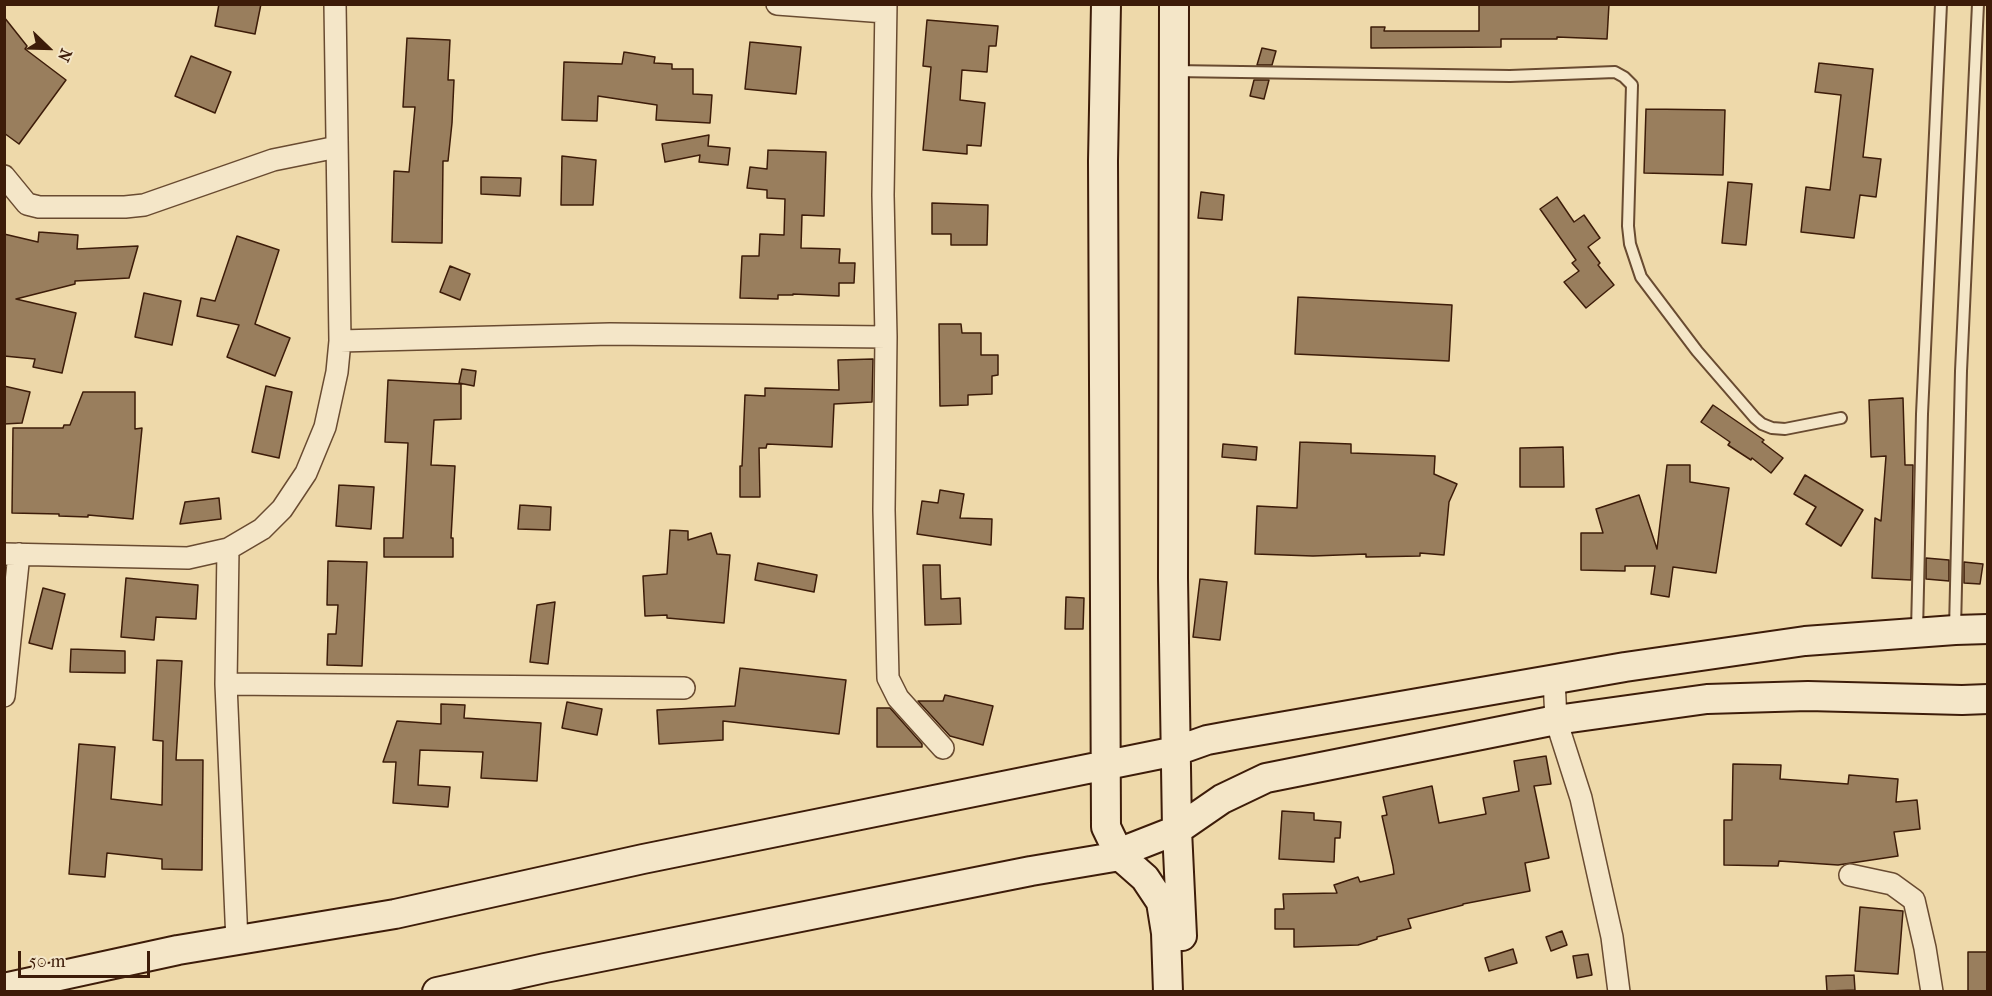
<!DOCTYPE html>
<style>
body{margin:0}
#map{position:relative;width:1992px;height:996px;overflow:hidden;background:#eed9aa;font-family:"IM FELL French Canon",serif}
canvas{display:block}
.frame{position:absolute;inset:0;border:6px solid #3d1c09;pointer-events:none}
.north{position:absolute;left:18px;top:18px;width:60px;height:60px;-webkit-text-stroke:4px #f4e6c8;paint-order:stroke;rotate:113deg;font-size:16px;font-weight:700;line-height:24px;text-align:center;color:#3d1c09}
.north::after{content:'';display:block;margin:auto;width:21px;height:27px;background:#3d1c09;clip-path:polygon(50% 0,100% 100%,50% 72%,0 100%)}
.scale{position:absolute;left:18px;top:951px;width:132px;height:27px;box-sizing:border-box;border:3px solid #3d1c09;border-top:0;padding-left:8px;font-size:18px;line-height:21px;white-space:nowrap;color:#3d1c09;-webkit-text-stroke:4px #f4e6c8;paint-order:stroke}
</style>
<div id="map">
<canvas width="1992" height="996"></canvas>
<div class="frame"></div>
<div class="north">N</div>
<div class="scale">50 m</div>
</div>
<script>
const ctx = document.querySelector('canvas').getContext('2d');
ctx.lineJoin = 'round';
function paint(path, color) { ctx.fillStyle = color; ctx.fill(path, 'evenodd'); }
const toPath = rows => new Path2D(rows.map(r => 'M' + r).join(''));
function trace(path, color, width, dash) { ctx.strokeStyle = color; ctx.lineWidth = width; ctx.lineCap = dash ? 'butt' : 'round'; ctx.setLineDash(dash || []); ctx.stroke(path); }
const building = toPath([
 [219,4,261,4,255,34,215,26,219,4],
 [1479,4,1609,4,1607,39,1557,37,1557,39,1501,39,1501,47,1371,48,1371,27,1385,27,1384,31,1479,31,1479,4],
 [4,17,27,46,25,49,66,80,19,144,4,133,4,17],
 [927,20,998,26,996,46,989,46,987,72,962,70,960,100,985,103,981,146,967,145,967,154,923,150,931,67,923,66,927,20],
 [407,38,450,40,448,80,454,80,452,123,448,161,443,161,442,243,392,242,394,171,409,172,415,107,403,107,407,38],
 [750,42,801,47,796,94,745,89,750,42],
 [1262,48,1276,51,1272,65,1257,65,1262,48],
 [624,52,655,57,654,63,672,64,672,69,693,69,693,94,712,95,710,123,656,120,657,105,598,96,597,121,562,120,564,62,622,64,624,52],
 [191,56,231,72,215,113,175,96,191,56],
 [1819,63,1873,69,1863,157,1881,159,1876,197,1860,195,1854,238,1801,232,1806,187,1830,190,1841,95,1815,92,1819,63],
 [1254,80,1269,80,1264,99,1250,96,1254,80],
 [1646,109,1725,110,1723,175,1644,173,1646,109],
 [709,135,708,146,730,148,728,165,699,162,700,155,665,162,662,144,709,135],
 [768,150,826,152,824,216,802,215,801,248,840,249,839,263,855,263,854,283,839,283,839,296,793,294,793,295,778,295,778,299,740,298,742,256,759,256,760,234,784,235,785,199,767,198,767,190,747,188,750,167,767,169,768,150],
 [562,156,596,160,593,205,561,205,562,156],
 [481,177,521,178,520,196,481,194,481,177],
 [1728,182,1752,184,1746,245,1722,243,1728,182],
 [1201,192,1224,195,1222,220,1198,218,1201,192],
 [1557,197,1574,222,1584,215,1600,238,1588,247,1600,263,1598,265,1614,285,1586,308,1564,282,1579,271,1572,263,1576,260,1540,209,1557,197],
 [932,203,988,205,987,245,951,245,951,234,932,234,932,203],
 [39,232,78,235,77,249,138,246,129,278,75,281,75,284,16,299,76,313,62,373,33,367,35,359,4,356,4,234,38,242,39,232],
 [237,236,279,250,255,324,290,338,275,376,227,357,239,325,197,316,201,298,215,301,237,236],
 [450,266,470,274,460,300,440,292,450,266],
 [144,293,181,301,172,345,135,337,144,293],
 [1298,297,1452,305,1449,361,1295,354,1298,297],
 [939,324,961,324,962,333,981,333,981,355,998,355,998,375,992,376,992,394,968,395,968,405,940,406,939,324],
 [873,359,872,402,834,404,832,447,767,444,766,448,759,448,760,497,740,497,740,466,742,466,745,395,765,396,765,388,839,390,838,360,873,359],
 [462,369,476,371,474,386,459,383,462,369],
 [388,380,461,384,461,419,434,420,431,465,455,466,451,538,453,538,453,557,384,557,384,538,403,538,408,443,385,442,388,380],
 [4,386,30,392,22,423,4,424,4,386],
 [266,386,292,392,279,458,252,452,266,386],
 [83,392,135,392,135,429,142,428,133,519,88,515,88,517,59,516,59,514,12,513,13,428,63,428,64,425,70,425,83,392],
 [1903,398,1905,465,1913,465,1911,580,1872,578,1875,518,1881,521,1886,456,1871,457,1869,400,1903,398],
 [1713,405,1764,440,1762,442,1783,458,1771,473,1752,458,1751,460,1728,445,1730,442,1701,422,1713,405],
 [1300,442,1351,444,1351,453,1435,456,1434,474,1457,484,1449,502,1444,555,1420,553,1420,556,1366,557,1366,554,1313,556,1255,554,1257,506,1297,508,1300,442],
 [1223,444,1257,447,1256,460,1222,457,1223,444],
 [1563,447,1564,487,1520,487,1520,448,1563,447],
 [1667,465,1690,465,1690,482,1729,488,1716,573,1673,567,1669,597,1651,594,1655,566,1625,566,1625,571,1581,570,1581,533,1603,533,1596,509,1639,495,1657,549,1667,465],
 [1805,475,1863,510,1841,546,1806,524,1816,507,1794,494,1805,475],
 [339,485,374,487,371,529,336,526,339,485],
 [940,490,964,494,960,518,992,519,991,545,917,534,922,501,938,503,940,490],
 [219,498,221,519,180,524,185,502,219,498],
 [520,505,551,507,550,530,518,529,520,505],
 [670,530,688,531,688,540,711,533,717,554,730,555,724,623,667,618,667,615,645,616,643,576,667,574,670,530],
 [1926,558,1949,560,1949,581,1926,579,1926,558],
 [328,561,367,562,362,666,327,665,328,634,336,634,338,605,327,605,328,561],
 [1964,562,1983,564,1980,584,1964,583,1964,562],
 [758,563,817,575,814,592,755,580,758,563],
 [923,565,940,565,941,599,960,598,961,624,925,625,923,565],
 [126,578,198,585,196,619,156,617,154,640,121,637,126,578],
 [1200,579,1227,582,1220,640,1193,637,1200,579],
 [43,588,65,594,52,649,29,643,43,588],
 [1066,597,1084,598,1083,629,1065,629,1066,597],
 [555,602,548,664,530,662,537,605,555,602],
 [71,649,125,651,125,673,70,672,71,649],
 [157,660,182,661,176,760,203,760,202,870,162,869,162,859,107,853,105,877,69,874,79,744,115,747,111,799,162,805,163,741,153,740,157,660],
 [740,668,846,680,839,734,723,721,723,740,659,744,657,710,735,706,740,668],
 [945,695,993,706,983,745,950,736,918,701,943,701,945,695],
 [567,702,602,709,597,735,562,728,567,702],
 [441,704,465,705,464,718,541,723,537,781,481,778,483,752,420,750,418,785,450,787,448,807,393,803,396,762,383,762,397,721,441,724,441,704],
 [877,708,890,708,922,744,922,747,877,747,877,708],
 [1546,756,1551,784,1534,786,1549,858,1525,863,1530,891,1463,904,1463,905,1408,919,1411,928,1377,937,1377,939,1358,945,1294,947,1294,929,1275,929,1275,909,1284,909,1283,894,1337,893,1334,885,1358,877,1360,882,1394,874,1393,866,1382,816,1387,815,1383,797,1432,786,1439,823,1486,814,1483,798,1519,791,1514,761,1546,756],
 [1733,764,1781,765,1780,779,1848,784,1849,775,1898,779,1896,802,1917,800,1920,829,1894,832,1898,856,1838,865,1779,861,1778,866,1724,865,1724,820,1732,820,1733,764],
 [1282,811,1314,813,1314,820,1341,822,1340,838,1335,838,1334,862,1279,859,1282,811],
 [1860,907,1903,911,1898,974,1855,971,1860,907],
 [1562,931,1567,945,1551,951,1546,937,1562,931],
 [1513,949,1517,963,1489,971,1485,958,1513,949],
 [1968,952,1988,952,1988,992,1968,992,1968,952],
 [1588,954,1592,975,1577,978,1573,956,1588,954],
 [1854,975,1855,990,1827,991,1826,976,1854,975]
]);
const lane = toPath([
 [1174,71,1510,76,1615,72,1624,77,1632,85,1628,226,1630,244,1641,277,1697,351,1755,418,1762,424,1772,428,1785,429,1841,418],
 [1955,629,1961,371,1978,4],
 [1917,631,1922,414,1941,4]
]);
const street = toPath([
 [777,4,885,12],
 [886,4,883,195,886,337,884,510,888,678,898,698,943,748],
 [4,176,27,204,39,207,125,207,144,205,273,160,337,147],
 [340,341,610,334,886,337],
 [228,549,226,684,237,942],
 [4,554,188,558,228,549,262,529,282,509,306,473,325,427,337,372,340,341,335,4],
 [1554,679,1556,720,1581,798,1612,937,1619,992],
 [226,684,684,688],
 [4,696,19,554],
 [1850,875,1892,884,1914,900,1925,948,1932,992]
]);
const secondary = toPath([
 [1106,4,1103,161,1106,827,1120,856,1145,878,1161,902,1166,933,1168,992],
 [1174,4,1173,578,1177,830,1182,936],
 [4,988,178,950,395,914,643,859,1176,751,1207,740,1234,735,1625,667,1805,641,1955,630,1988,629],
 [437,992,545,968,1031,871,1120,856,1131,848,1177,830,1222,799,1266,778,1556,720,1707,699,1808,696,1962,700,1988,699]
]);
paint(building, '#997e5d');
trace(building, '#3d1c09', 1.5);
trace(lane, '#694b31', 14);
trace(street, '#694b31', 24);
trace(secondary, '#3d1c09', 32);
trace(lane, '#f4e6c8', 10);
trace(street, '#f4e6c8', 21);
trace(secondary, '#f4e6c8', 28);
</script>
